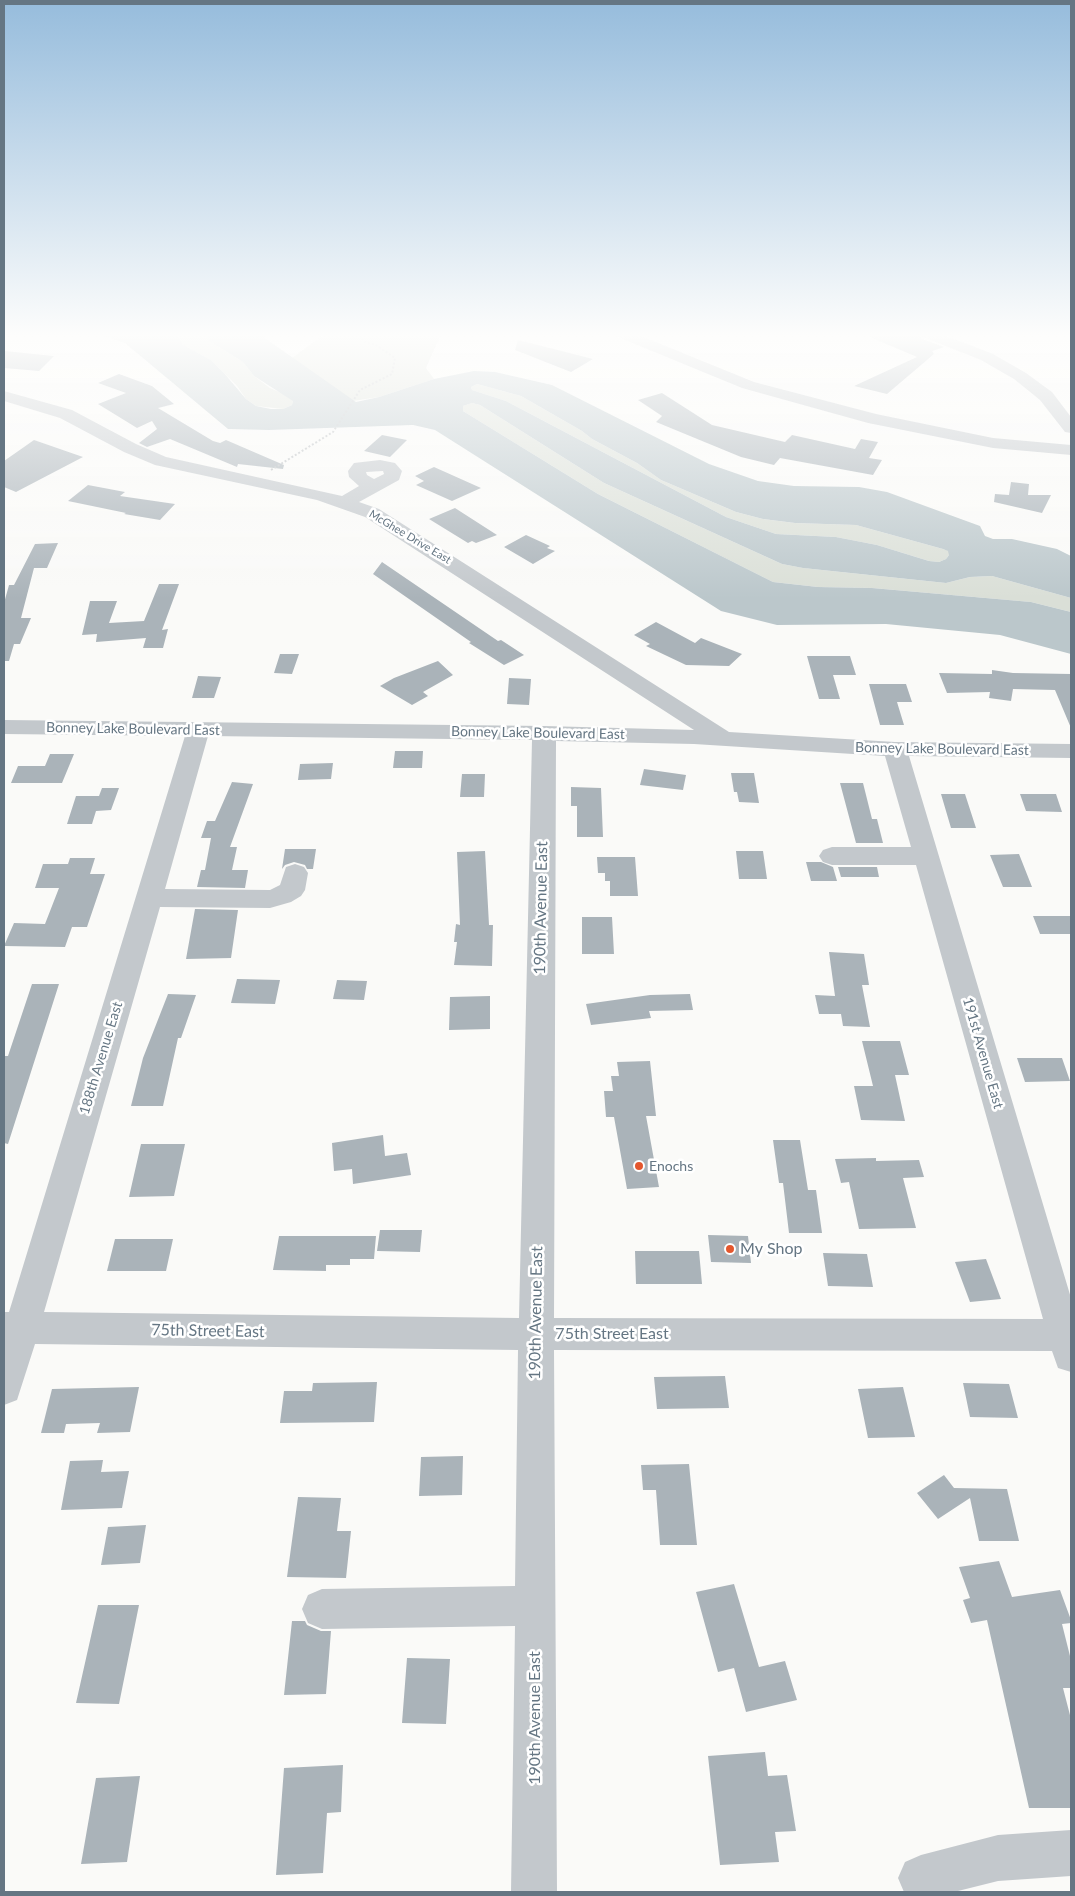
<!DOCTYPE html>
<style>
body{margin:0}
#map{position:relative;width:1075px;height:1896px;overflow:hidden;background:#fafaf8;font-family:Lato,sans-serif}
canvas{display:block}
.frame{position:absolute;inset:0;border:5px solid #657683;pointer-events:none}
</style>
<div id="map">
<canvas width="1075" height="1896"></canvas>
<div class="frame"></div>
</div>
<script>
const ctx = document.querySelector('canvas').getContext('2d');
ctx.lineJoin = 'round';
function paint(path, color) { ctx.fillStyle = color; ctx.fill(path, 'evenodd'); }
const toPath = rows => new Path2D(rows.map(r => 'M' + r).join(''));
function trace(path, color, width, dash) { ctx.strokeStyle = color; ctx.lineWidth = width; ctx.lineCap = dash ? 'butt' : 'round'; ctx.setLineDash(dash || []); ctx.stroke(path); }
function write(font, color, halo, rows, align = 'center') {
  ctx.font = font + ' Lato,sans-serif'; ctx.lineWidth = 5; ctx.setLineDash([]); ctx.textBaseline = 'middle'; ctx.strokeStyle = halo; ctx.fillStyle = color; for (const [text, x, y, turn = 0] of rows) {
    ctx.save(); ctx.translate(x, y); ctx.rotate((+turn || 0) * Math.PI / 180); ctx.textAlign = isNaN(turn) ? turn : align; if (halo) ctx.strokeText(text, 0, 0); ctx.fillText(text, 0, 0); ctx.restore();
  }
}
const green = toPath([
 [175,334,206,335,211,342,243,362,254,376,270,388,289,396,293,401,292,405,283,409,256,406,246,399,237,386,211,360,183,345],
 [325,334,441,334,426,368,434,379,379,397,353,401,292,358],
 [477,384,521,396,582,431,592,439,637,463,661,480,736,512,763,519,795,523,856,525,943,549,949,551,949,555,946,559,939,562,929,561,877,545,836,537,776,534,726,517,506,401,472,390,471,387],
 [472,403,480,405,604,483,782,564,803,568,946,583,970,577,992,576,1071,598,1071,612,1031,602,872,588,818,587,773,582,598,494,463,411,463,406]
]);
const water = toPath([
 [99,334,177,334,183,345,211,360,224,373,246,399,256,406,271,409,283,409,292,405,293,401,254,376,243,362,211,342,204,334,259,334,356,402,379,397,434,379,474,371,495,372,552,385,709,464,758,481,794,486,859,487,887,492,980,526,985,536,993,539,1012,539,1057,549,1071,556,1071,598,992,576,970,577,946,583,803,568,782,564,604,483,480,405,472,403,463,406,463,411,598,494,773,582,818,587,872,588,1031,602,1071,612,1071,654,1000,635,886,624,777,625,721,611,435,430,413,425,269,430,228,429,125,343],
 [477,384,521,396,582,431,592,439,637,463,661,480,736,512,763,519,795,523,856,525,943,549,948,551,949,555,946,559,939,562,929,561,877,545,836,537,776,534,726,517,506,401,472,390,471,387]
]);
const building = toPath([
 [863,334,918,334,922,339,944,347,932,351,934,354,887,394,854,386,917,357],
 [518,340,593,359,571,372,515,350],
 [4,351,54,356,39,371,4,368],
 [119,374,152,386,174,404,158,408,213,441,220,443,226,440,284,465,283,469,238,464,237,467,170,439,147,447,139,443,157,429,152,421,137,428,98,404,126,393,98,383],
 [662,393,712,425,785,442,792,435,855,449,861,439,878,442,869,458,882,460,873,475,780,458,774,465,741,457,656,422,662,416,638,400],
 [382,435,407,440,390,457,364,451],
 [34,440,83,457,16,492,4,487,4,461],
 [434,467,481,488,452,501,416,485,424,481,415,476],
 [1011,482,1029,484,1028,495,1051,495,1042,513,994,502,995,494,1009,495],
 [88,485,125,492,120,496,175,504,160,520,124,514,126,513,68,501],
 [455,508,497,535,476,543,472,541,468,543,429,519],
 [526,535,550,546,547,548,555,551,533,564,504,547],
 [58,543,47,568,34,568,21,618,31,618,20,644,14,644,9,661,4,661,4,603,9,585,14,585,35,544],
 [382,562,498,641,501,640,524,655,504,665,469,643,471,642,373,574],
 [159,584,179,584,162,630,168,629,163,648,143,648,146,638,96,642,97,634,82,635,90,601,117,601,109,623,144,621],
 [656,622,695,643,701,638,742,654,729,666,686,665,646,646,650,644,634,635],
 [280,654,299,654,292,674,274,673],
 [807,656,850,656,856,675,833,675,840,699,819,699],
 [438,661,453,675,423,692,428,696,412,705,380,686,394,678],
 [992,670,1013,673,1071,674,1071,728,1055,690,1013,689,1011,701,989,698,990,692,947,693,939,673,992,674],
 [198,676,221,677,214,698,192,698],
 [509,678,531,679,529,705,507,704],
 [869,684,906,684,912,702,897,702,904,725,880,725],
 [395,751,423,751,422,768,393,768],
 [50,754,74,754,62,783,11,783,18,766,45,766],
 [333,763,331,779,298,780,300,764],
 [644,769,686,775,683,790,640,785],
 [731,773,754,773,759,803,739,802,737,792,734,792],
 [462,774,485,774,484,797,460,797],
 [232,782,253,784,230,847,237,847,232,870,248,870,245,888,197,887,201,870,205,870,211,838,201,838,207,821,215,821],
 [840,783,863,783,872,819,877,819,883,843,856,843],
 [571,787,601,788,603,837,577,837,577,806,571,806],
 [102,788,119,788,111,810,96,811,92,824,67,824,76,796,99,796],
 [941,794,965,794,976,828,951,828],
 [1020,794,1056,794,1062,812,1026,811],
 [285,849,316,849,313,869,307,869,305,865,294,862,285,865,282,869],
 [485,851,489,925,493,925,492,966,454,965,457,942,454,942,456,924,460,925,457,852],
 [736,851,763,851,767,879,739,879],
 [1019,854,1032,887,1003,887,990,855],
 [597,857,635,857,638,896,610,896,610,881,605,881,605,873,598,873],
 [70,858,95,858,90,874,105,874,87,927,72,927,65,947,4,946,14,923,45,924,59,888,35,888,43,864,68,864],
 [806,862,821,862,833,867,837,881,811,881],
 [838,867,877,867,879,877,841,877],
 [195,909,238,910,231,958,186,959],
 [1033,916,1071,916,1071,934,1040,934],
 [582,917,612,917,614,954,582,954],
 [829,952,864,954,869,985,862,985,870,1027,843,1026,841,1014,819,1014,815,995,835,996],
 [237,979,280,980,275,1004,231,1003],
 [337,980,367,981,364,1000,333,999],
 [32,984,59,984,8,1144,4,1143,4,1056,8,1056],
 [168,994,196,995,181,1038,178,1038,163,1106,131,1106,143,1058],
 [690,994,693,1010,649,1011,651,1018,591,1025,586,1004,650,995],
 [490,996,490,1029,449,1030,450,997],
 [862,1041,900,1041,909,1075,895,1075,905,1121,861,1120,854,1086,873,1086],
 [1017,1058,1062,1058,1070,1081,1025,1082],
 [650,1061,656,1116,646,1116,659,1187,627,1189,614,1117,606,1117,604,1091,613,1091,611,1076,619,1076,617,1062],
 [383,1135,385,1156,407,1153,411,1175,353,1184,352,1169,334,1171,332,1143],
 [773,1140,800,1140,808,1190,816,1190,822,1233,789,1233,783,1183,779,1183],
 [141,1144,185,1144,174,1196,129,1197],
 [876,1158,876,1161,919,1160,924,1177,903,1178,916,1228,859,1229,849,1182,841,1183,835,1159],
 [380,1230,422,1230,420,1252,377,1251],
 [708,1235,748,1236,751,1263,711,1262],
 [279,1236,376,1236,374,1259,350,1259,350,1265,326,1265,326,1271,273,1270],
 [115,1239,173,1239,166,1271,107,1271],
 [635,1251,699,1251,702,1284,636,1284],
 [823,1253,867,1254,873,1287,828,1286],
 [986,1259,1001,1299,970,1302,955,1262],
 [725,1376,729,1408,657,1409,654,1377],
 [377,1382,374,1422,280,1423,284,1391,312,1391,313,1383],
 [963,1383,1009,1384,1018,1418,970,1417],
 [139,1387,130,1432,97,1433,100,1423,66,1424,64,1433,41,1433,52,1389],
 [903,1387,915,1437,868,1438,858,1389],
 [463,1456,462,1495,419,1496,421,1457],
 [103,1460,101,1472,129,1471,122,1508,61,1510,70,1461],
 [689,1464,697,1545,660,1545,656,1490,643,1490,641,1465],
 [944,1475,954,1488,1007,1489,1019,1541,979,1541,970,1498,938,1519,917,1493],
 [298,1497,341,1498,337,1531,351,1531,346,1578,287,1577],
 [146,1525,140,1563,101,1565,108,1527],
 [999,1561,1012,1597,1060,1590,1071,1620,1071,1623,1062,1624,1071,1660,1071,1688,1063,1688,1071,1719,1071,1808,1029,1808,987,1620,971,1623,963,1600,970,1598,959,1567],
 [734,1584,759,1667,785,1661,797,1700,746,1712,734,1668,718,1672,696,1592],
 [98,1605,139,1605,119,1704,76,1703],
 [292,1621,305,1621,307,1625,321,1631,331,1631,326,1694,284,1695],
 [407,1658,450,1659,446,1724,402,1723],
 [765,1752,768,1776,787,1775,796,1831,775,1832,779,1862,720,1865,708,1756],
 [343,1765,341,1812,327,1813,323,1873,276,1875,284,1768],
 [140,1776,127,1862,81,1864,96,1778]
]);
const path = toPath([
 [271,470,333,432,360,390,392,374,395,358,376,345,365,342,363,338,365,334]
]);
const minor = toPath([
 [615,334,636,334,754,382,876,414,993,438,1071,445,1071,455,993,448,868,423,742,388,618,337,615,334],
 [920,334,941,334,993,354,1026,373,1052,392,1071,417,1071,433,1065,432,1040,400,1014,379,981,360,923,337,920,334],
 [4,391,72,410,136,444,166,457,342,496,359,486,349,477,348,471,354,463,380,460,395,463,402,471,399,480,359,502,379,509,729,732,895,742,1071,744,1071,758,909,756,1071,1298,1071,1372,1058,1368,1052,1351,554,1350,557,1892,511,1892,515,1626,322,1629,308,1623,302,1609,308,1595,322,1589,515,1586,518,1350,35,1344,17,1400,4,1405,4,1312,9,1312,185,736,4,734,4,720,544,726,694,730,365,517,317,500,155,465,124,452,60,418,4,401,4,391],
 [383,471,384,474,374,479,367,475,366,472,383,471],
 [208,736,532,740,519,1318,44,1312,160,907,270,908,291,902,301,896,305,890,308,873,304,867,295,864,286,867,280,885,270,890,165,889,208,736],
 [556,741,694,744,885,756,911,847,832,847,823,850,819,856,823,862,832,865,916,865,1043,1319,554,1318,556,741],
 [1071,1830,1071,1876,998,1881,954,1892,904,1892,898,1878,905,1862,921,1855,998,1835,1071,1830]
]);
const markers = [
 [639,1166,5,"#e4572e"],
 [730,1249,5,"#e4572e"]
];
const farStreetnames = [
 ["McGhee Drive East",410,537,31]
];
const streetNames = [
 ["Bonney Lake Boulevard East",133,729,1],
 ["Bonney Lake Boulevard East",538,733,1],
 ["Bonney Lake Boulevard East",942,749,1],
 ["191st Avenue East",983,1053,74],
 ["188th Avenue East",101,1058,-73]
];
const poiNames = [
 ["Enochs",649,1166]
];
const nearStreetnames = [
 ["190th Avenue East",541,908,-89],
 ["190th Avenue East",536,1313,-89],
 ["75th Street East",208,1331,1],
 ["75th Street East",612,1334],
 ["190th Avenue East",535,1718,-90]
];
const nearPoinames = [
 ["My Shop",740,1249]
];
paint(green, '#dadfd7');
paint(water, '#bbc7cb');
paint(building, '#aab3b9');
trace(path, '#bbbfc2', 2, [2, 2]);
paint(minor, '#c3c8cc');
const sky = ctx.createLinearGradient(0, 0, 0, 599);
sky.addColorStop(0, '#96bcdc');
sky.addColorStop(0.56, '#fdfdfc');
sky.addColorStop(1, '#fdfdfc00');
ctx.fillStyle = sky;
ctx.fillRect(0, 0, 1075, 599);
for (const [x, y, r, color] of markers) { const dot = new Path2D(); dot.arc(x, y, r, 0, 2 * Math.PI); ctx.fillStyle = color; ctx.fill(dot); trace(dot, '#fff', 2); }
write('11px', '#657683', '#fff', farStreetnames);
write('14px', '#657683', '#fff', streetNames);
write('14px', '#657683', '#fff', poiNames, 'left');
write('16px', '#657683', '#fff', nearStreetnames);
write('16px', '#657683', '#fff', nearPoinames, 'left');
</script>
